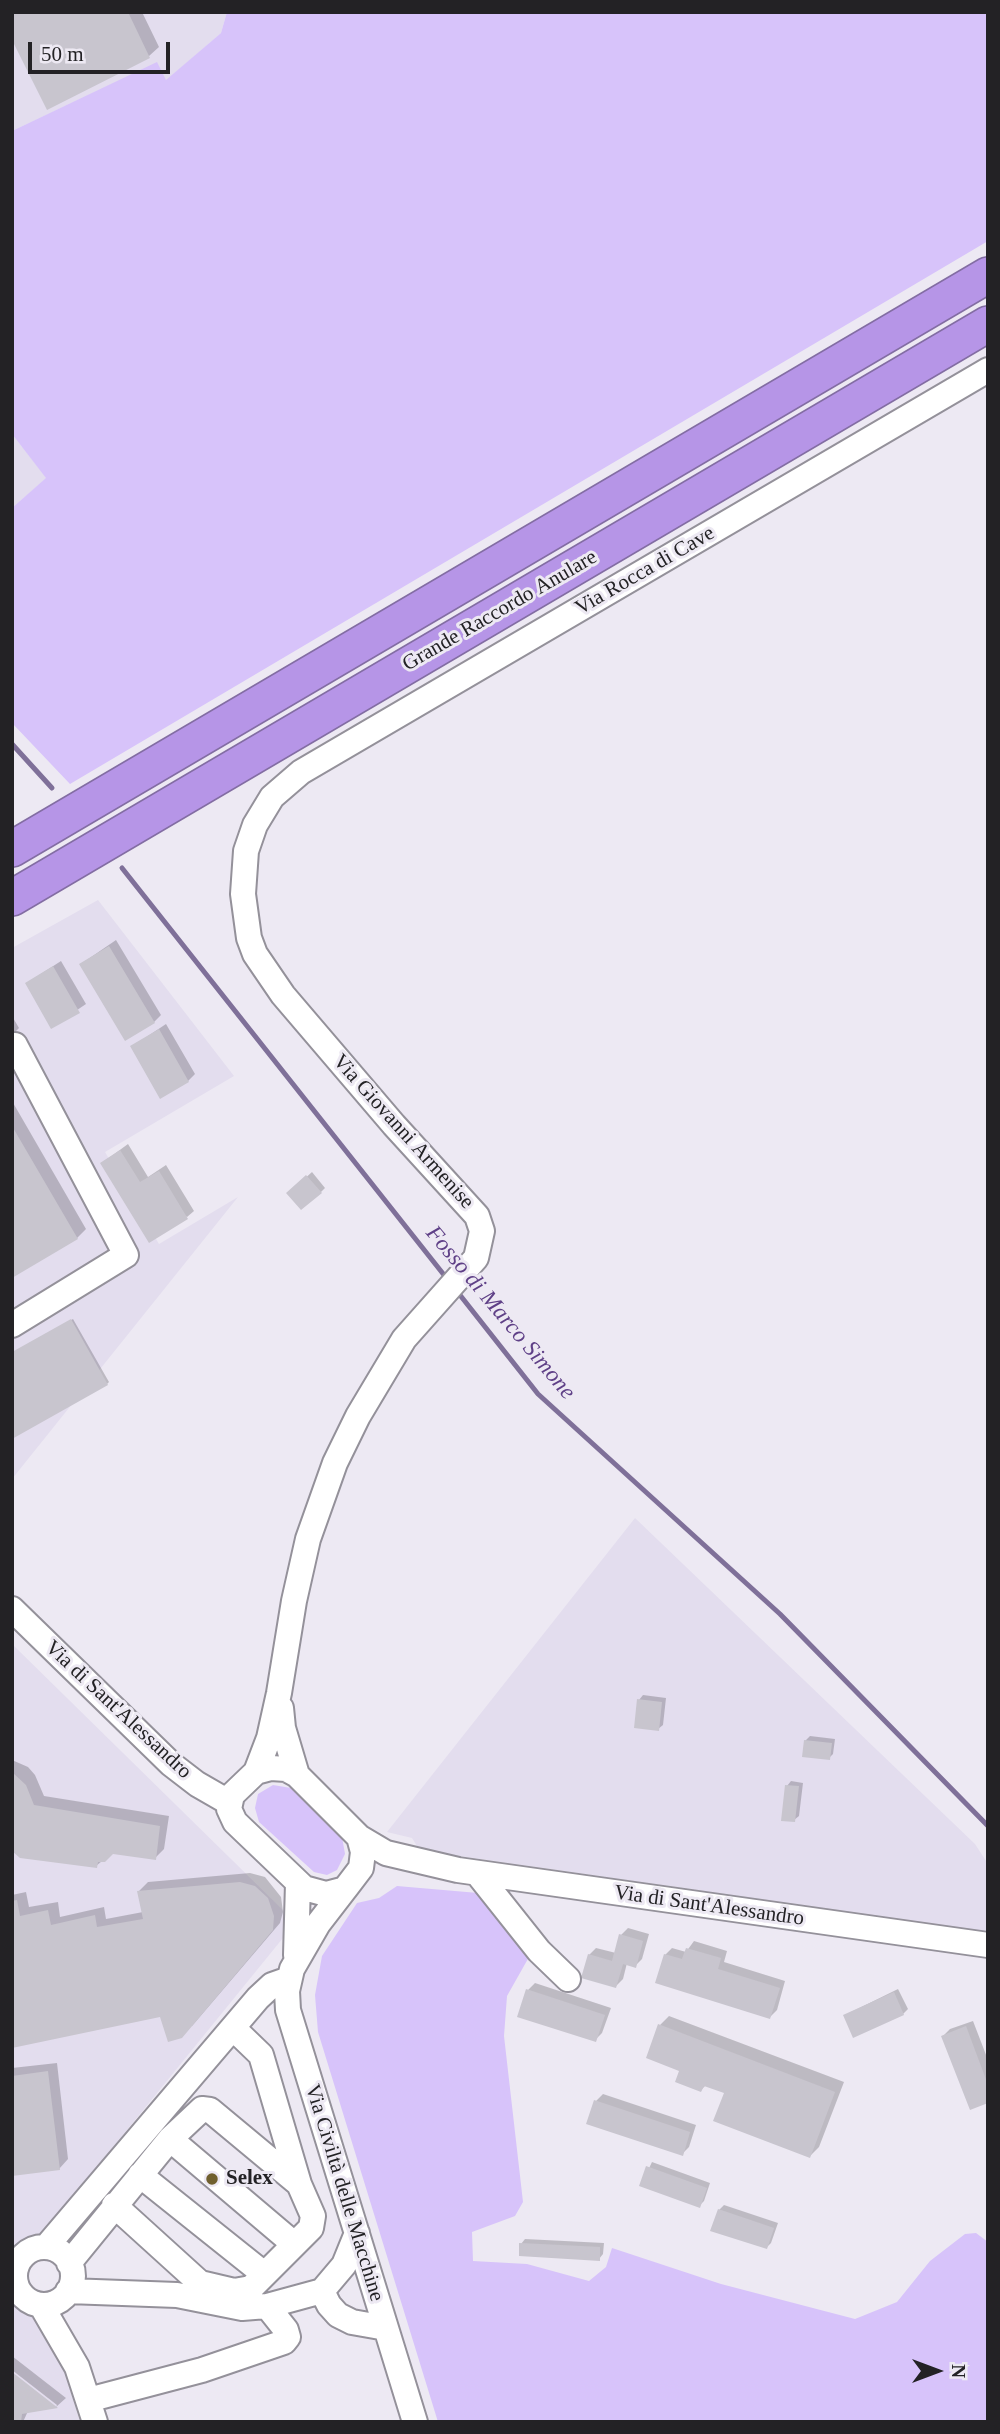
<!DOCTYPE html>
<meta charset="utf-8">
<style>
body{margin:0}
#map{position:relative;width:1000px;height:2434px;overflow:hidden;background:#ede9f3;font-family:Georgia,serif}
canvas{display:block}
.frame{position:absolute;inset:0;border:14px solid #232225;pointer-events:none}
.north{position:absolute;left:902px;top:2336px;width:70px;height:70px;-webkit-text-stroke:5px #ede9f3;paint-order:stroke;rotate:90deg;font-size:19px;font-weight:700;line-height:28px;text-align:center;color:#232225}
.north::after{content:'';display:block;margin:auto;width:24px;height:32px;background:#232225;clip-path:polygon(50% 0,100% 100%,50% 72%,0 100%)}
.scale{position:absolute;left:28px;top:42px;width:142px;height:32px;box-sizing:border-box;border:4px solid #232225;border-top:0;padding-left:9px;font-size:21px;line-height:24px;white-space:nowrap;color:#232225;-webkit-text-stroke:5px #ede9f3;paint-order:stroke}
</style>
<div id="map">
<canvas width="1000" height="2434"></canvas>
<div class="frame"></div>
<div class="north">N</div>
<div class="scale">50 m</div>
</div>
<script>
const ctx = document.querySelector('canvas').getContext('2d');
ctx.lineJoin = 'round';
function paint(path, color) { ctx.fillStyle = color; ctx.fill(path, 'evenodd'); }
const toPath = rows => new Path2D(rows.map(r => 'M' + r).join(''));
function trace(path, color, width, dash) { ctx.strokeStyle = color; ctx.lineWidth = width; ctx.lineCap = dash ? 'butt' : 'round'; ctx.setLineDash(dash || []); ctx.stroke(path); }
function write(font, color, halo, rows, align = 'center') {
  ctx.font = font + ' Georgia,serif'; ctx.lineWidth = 6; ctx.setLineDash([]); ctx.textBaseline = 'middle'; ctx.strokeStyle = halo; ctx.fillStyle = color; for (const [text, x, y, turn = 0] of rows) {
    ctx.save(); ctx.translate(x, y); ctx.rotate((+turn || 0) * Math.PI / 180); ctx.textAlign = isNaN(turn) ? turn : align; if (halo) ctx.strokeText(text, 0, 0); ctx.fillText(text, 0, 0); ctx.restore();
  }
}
const built = toPath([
 [12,12,227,12,221,33,166,81,157,63,12,131],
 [12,434,47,478,12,508],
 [98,900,234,1076,105,1152,159,1244,238,1197,12,1479,12,948],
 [635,1518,975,1844,988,1864,988,1932,452,1855,422,1854,412,1838,387,1832],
 [12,1644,285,1912,287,1933,36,2242,12,2244],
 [12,2303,33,2314,56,2343,80,2422,12,2422]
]);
const green = toPath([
 [227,12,988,12,988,241,70,784,12,723,12,508,46,478,12,434,12,131,157,62,166,80,221,33],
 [273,1785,291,1788,342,1837,345,1854,337,1870,327,1875,314,1872,259,1822,255,1808,258,1794],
 [397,1886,478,1893,529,1957,507,1996,504,2036,523,2202,515,2216,472,2232,473,2261,527,2264,589,2281,606,2267,612,2248,721,2284,855,2319,897,2302,930,2261,965,2234,976,2233,988,2242,988,2422,438,2422,318,2032,315,1995,322,1956,357,1903,379,1898]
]);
const shadow = toPath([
 [12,12,142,12,159,47,149,56,47,107],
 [116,940,161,1015,154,1022,81,964],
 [61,961,86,1004,52,1027,27,983],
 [12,1016,19,1028,12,1035],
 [166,1024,195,1074,188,1081,133,1046],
 [12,1101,86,1229,77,1238,12,1276],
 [128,1144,148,1177,166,1165,194,1211,187,1217,102,1163],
 [312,1172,325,1188,321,1192,289,1193],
 [73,1319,109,1382,107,1384,12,1353],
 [643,1695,666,1698,663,1725,658,1729,639,1700],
 [810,1736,835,1739,833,1754,829,1758,805,1741],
 [12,1760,28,1767,35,1775,44,1796,169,1816,164,1849,155,1858,113,1852,96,1866,12,1849],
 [791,1781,803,1783,799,1816,794,1820,787,1786],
 [250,1873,265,1877,281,1897,283,1912,280,1923,192,2026,161,2015,12,2046,12,1895,26,1892,29,1907,58,1902,60,1917,104,1907,106,1919,143,1912,139,1891,148,1882],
 [628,1928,649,1934,642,1959,635,1966,627,1963,623,1979,616,1986,589,1955,596,1948,616,1953,621,1935],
 [694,1941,727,1951,724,1962,785,1981,777,2010,770,2017,665,1955,672,1948,686,1952],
 [535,1983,611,2008,602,2033,595,2040,528,1990],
 [898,1989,908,2009,903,2014,845,2015],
 [669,2016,844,2082,819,2147,810,2156,726,2092,706,2085,701,2090,660,2025],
 [973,2021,988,2060,988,2101,943,2036,950,2029],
 [57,2063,68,2159,59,2169,12,2174,12,2068],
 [603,2094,696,2125,689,2147,682,2154,596,2101],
 [652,2162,710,2183,704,2201,699,2206,641,2185],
 [724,2205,778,2223,771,2243,767,2247,719,2210],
 [525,2239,604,2243,603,2254,599,2259,521,2244],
 [12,2356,66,2398,56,2407,57,2405,12,2370],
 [12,2375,28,2411,23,2422,12,2422]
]);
const stream = toPath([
 [12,744,52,788],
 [122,868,448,1280],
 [456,1290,538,1394,780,1614,988,1826]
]);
const building = toPath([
 [12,12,128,12,150,58,47,110,12,40],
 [109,946,155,1023,125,1041,79,964],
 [53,966,80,1013,51,1029,25,983],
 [159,1029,189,1082,160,1099,130,1046],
 [12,1126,78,1239,12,1278],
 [120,1150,140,1182,159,1171,188,1219,149,1243,100,1163],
 [306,1175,322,1193,301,1210,286,1193],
 [71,1319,108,1385,12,1439,12,1352],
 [637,1699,662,1702,659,1731,634,1728],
 [804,1740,832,1743,830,1760,802,1757],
 [12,1772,26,1785,34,1805,160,1826,156,1860,113,1854,105,1862,98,1862,97,1868,20,1858,12,1851],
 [785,1785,799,1786,795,1822,781,1821],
 [240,1882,255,1886,268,1898,274,1916,273,1930,182,2038,168,2042,160,2017,12,2048,12,1901,17,1900,20,1916,48,1910,51,1925,95,1915,97,1927,143,1919,137,1891],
 [619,1934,643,1941,636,1968,623,1964,616,1988,581,1978,588,1954,612,1961],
 [686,1948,721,1958,718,1969,780,1988,770,2019,655,1983,664,1954,682,1959],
 [526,1989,605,2015,596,2042,517,2017],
 [894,1992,904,2015,853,2038,843,2015],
 [658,2024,835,2092,810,2158,713,2121,724,2093,704,2086,701,2092,675,2082,679,2071,646,2058],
 [966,2026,988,2085,988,2103,970,2110,941,2036],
 [48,2071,60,2170,12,2176,12,2076],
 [594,2100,690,2132,683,2156,586,2124],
 [646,2166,707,2188,700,2208,639,2186],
 [718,2209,774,2228,767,2249,710,2231],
 [519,2243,600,2247,600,2261,519,2256],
 [12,2372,58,2408,22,2414,21,2422,12,2422]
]);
const minor = toPath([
 [12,1047,15,1045,126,1255,12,1325],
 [12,1609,171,1764,197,1784,230,1803],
 [281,1708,283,1728,297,1775],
 [271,1768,286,1769,297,1775,359,1837,363,1852,361,1868,345,1889,326,1894,304,1888,235,1822,229,1809,232,1795,256,1772,271,1768],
 [256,1772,269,1738,279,1693,294,1601,308,1539,335,1463,358,1416,404,1339,476,1258,482,1231,477,1216,394,1125,283,995,255,954,249,938,243,894,246,851,255,825,272,797,301,772,988,370],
 [359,1837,386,1853,458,1870,988,1945],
 [477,1873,539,1951,568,1979],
 [345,1889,318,1924,292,1969,287,1991,288,2010,415,2422],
 [296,1955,298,1883],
 [170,2139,294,2244],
 [140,2175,264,2274],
 [114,2205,200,2283,234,2291,251,2288,311,2228,313,2216,299,2184,261,2055,233,2028],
 [46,2247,258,1998,272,1985,289,1979],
 '15 2276a29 29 0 1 1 58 0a29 29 0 1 1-58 0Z',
 [69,2263,170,2139,202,2109,210,2110,299,2184],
 [68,2291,177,2295,242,2308,267,2306,322,2291,344,2265,357,2233],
 [322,2291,329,2305,338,2315,352,2322,386,2328],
 [41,2305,77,2367,95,2422],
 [88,2400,202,2370,284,2342,288,2337,286,2330,267,2306]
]);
const highway = toPath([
 [12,849,988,275],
 [12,898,988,324]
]);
const markers = [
 [212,2179,7,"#70602e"]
];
const streetNames = [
 ["Via Rocca di Cave",645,571,-30],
 ["Grande Raccordo Anulare",500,611,-30],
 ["Via Giovanni Armenise",403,1132,48],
 ["Via di Sant'Alessandro",118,1710,43],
 ["Via di Sant'Alessandro",709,1906,8],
 ["Via Civiltà delle Macchine",344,2193,73]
];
const poiNames = [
 ["Selex",226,2179]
];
const waterNames = [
 ["Fosso di Marco Simone",500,1313,50]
];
paint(built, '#e3ddee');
paint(green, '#d7c3fa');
paint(shadow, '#0003');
trace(stream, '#7f7099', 5);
paint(building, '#c8c5ce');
trace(minor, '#94919a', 28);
trace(highway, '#836da3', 38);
trace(minor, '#fff', 24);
trace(highway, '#b695e7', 35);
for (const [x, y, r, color] of markers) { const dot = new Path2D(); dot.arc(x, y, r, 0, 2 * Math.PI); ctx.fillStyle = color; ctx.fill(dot); trace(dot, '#ede9f3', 2.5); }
write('21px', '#232225', '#ede9f3', streetNames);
write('bold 21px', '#232225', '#ede9f3', poiNames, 'left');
write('italic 23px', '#5f4087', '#ede9f3', waterNames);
</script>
